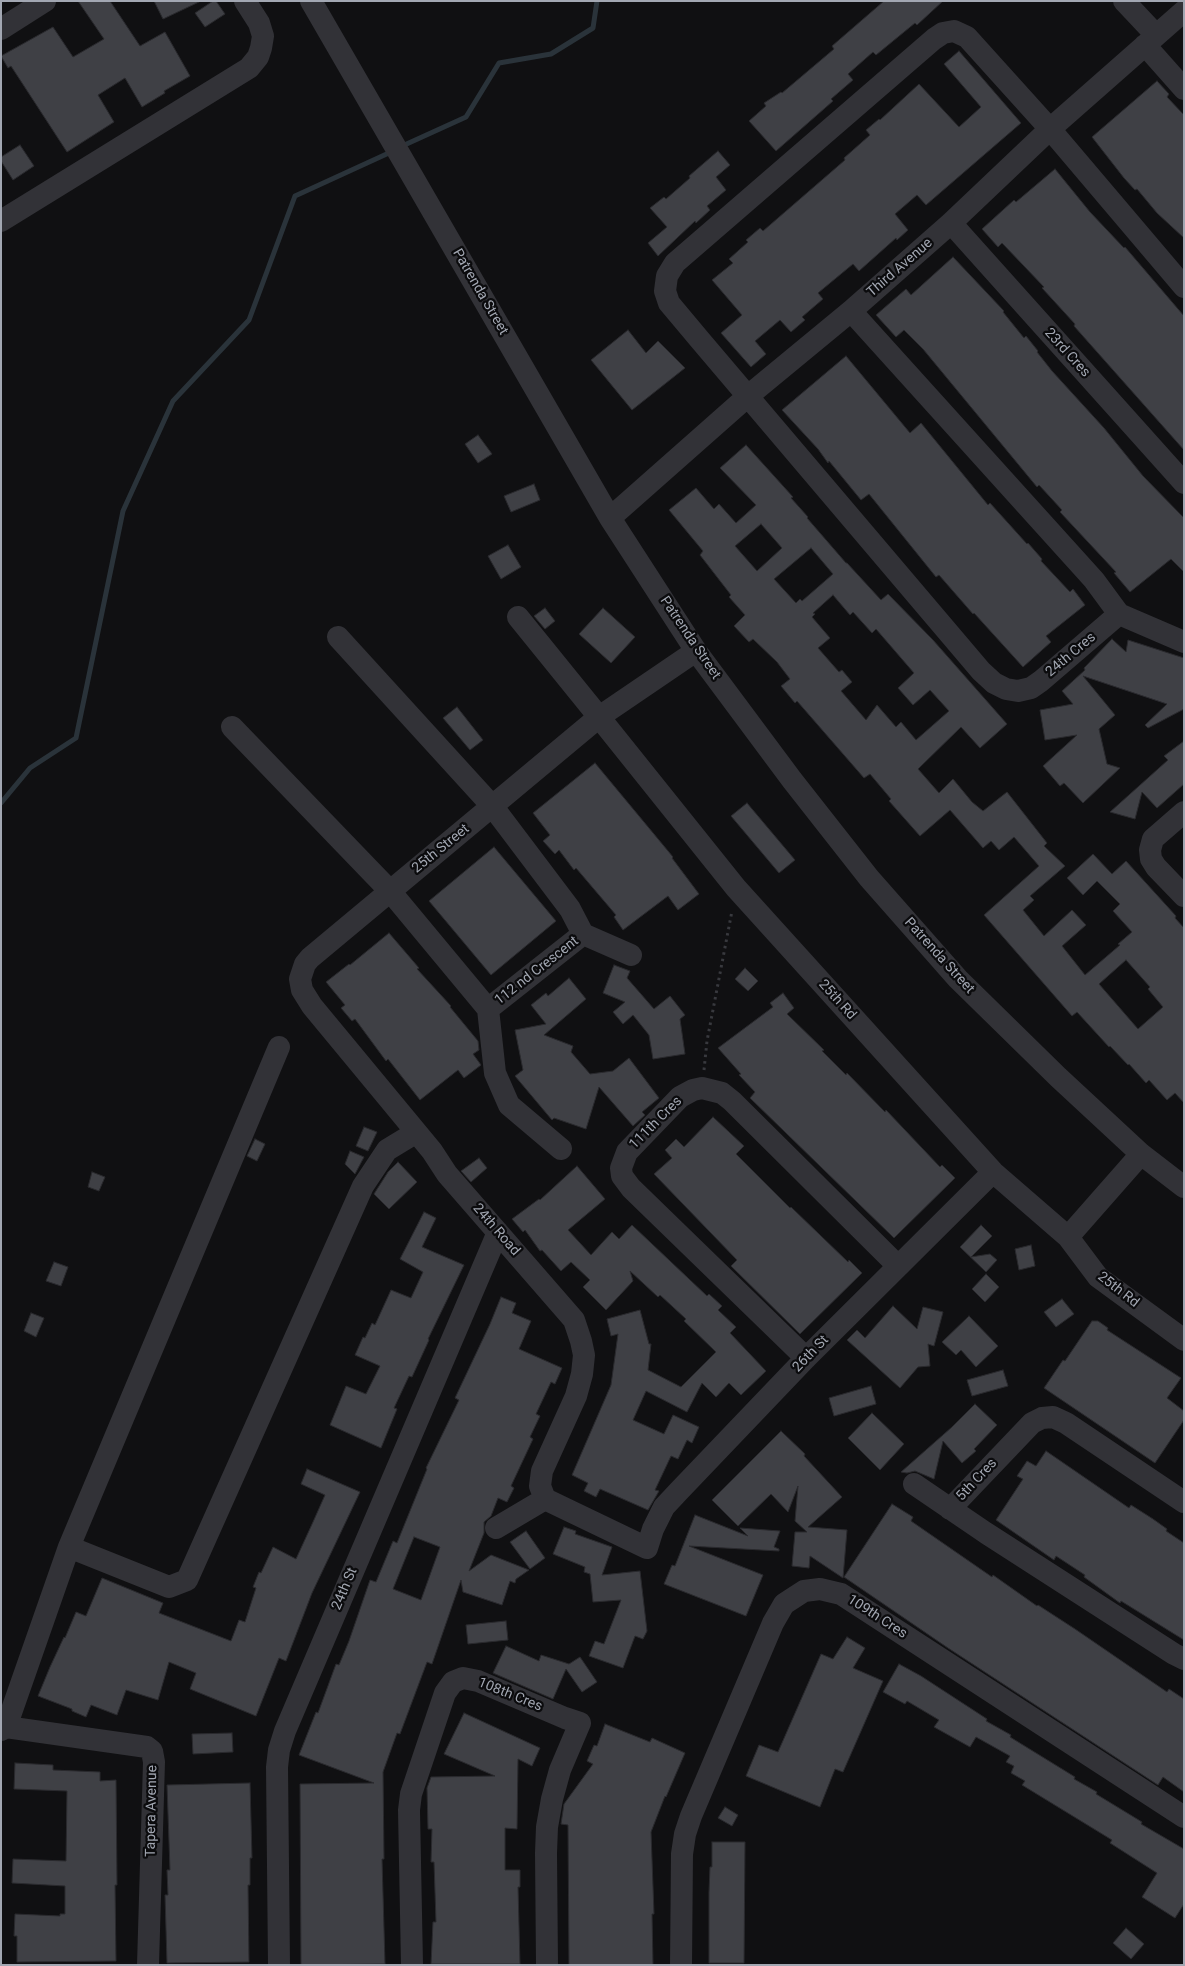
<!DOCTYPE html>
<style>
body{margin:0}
#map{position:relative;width:1185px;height:1966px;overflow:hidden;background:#101012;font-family:Roboto,sans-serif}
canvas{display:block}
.frame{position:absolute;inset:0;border:2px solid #a2a7b2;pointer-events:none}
</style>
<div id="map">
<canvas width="1185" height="1966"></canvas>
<div class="frame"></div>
</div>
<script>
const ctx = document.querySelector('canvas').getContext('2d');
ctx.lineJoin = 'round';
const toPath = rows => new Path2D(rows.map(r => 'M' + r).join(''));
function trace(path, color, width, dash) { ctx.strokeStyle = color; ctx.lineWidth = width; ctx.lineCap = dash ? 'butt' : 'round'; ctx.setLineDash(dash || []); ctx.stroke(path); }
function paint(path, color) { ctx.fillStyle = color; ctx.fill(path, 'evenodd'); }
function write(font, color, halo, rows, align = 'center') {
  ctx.font = font + ' Roboto,sans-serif'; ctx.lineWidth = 4.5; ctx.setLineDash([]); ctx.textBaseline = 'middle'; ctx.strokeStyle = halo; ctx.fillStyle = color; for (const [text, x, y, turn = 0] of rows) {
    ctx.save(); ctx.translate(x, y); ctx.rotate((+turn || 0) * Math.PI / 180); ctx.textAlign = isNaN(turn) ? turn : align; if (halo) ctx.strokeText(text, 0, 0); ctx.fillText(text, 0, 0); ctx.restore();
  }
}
const stream = toPath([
 [400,147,466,117,499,63,551,54,593,28,597,1],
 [1,803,30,768,76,738,123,511,173,401,249,320,295,196,391,152]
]);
const building = toPath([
 [78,1,110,1,140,46,165,32,190,76,164,91,165,93,142,107,125,78,98,95,114,122,67,152,11,66,8,68,1,56,53,27,73,57,104,39,78,1],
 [154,1,201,1,163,19,154,1],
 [213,1,216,1,225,14,205,27,195,13,213,1],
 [884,1,943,1,917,25,915,23,876,55,873,52,848,74,853,80,831,99,833,101,776,151,749,121,766,106,764,103,781,92,782,93,834,49,832,46,884,1],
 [959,51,1021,123,926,205,917,195,895,214,908,230,897,240,896,238,859,271,853,264,818,293,823,299,802,317,805,320,791,332,780,320,755,341,766,354,751,367,721,333,742,315,712,280,733,263,729,259,748,242,746,240,760,228,763,231,845,160,844,158,870,135,866,130,879,119,880,120,919,84,959,127,981,107,944,64,959,51],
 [1157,81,1169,94,1167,97,1184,115,1184,238,1157,213,1137,189,1135,190,1124,178,1092,137,1157,81],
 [20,145,34,166,13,180,1,161,1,157,20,145],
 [718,151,730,165,716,177,726,190,707,206,710,210,696,223,695,221,658,256,648,243,667,227,650,208,664,197,666,199,690,178,689,176,718,151],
 [1055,169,1090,212,1124,248,1125,247,1184,316,1184,450,1074,326,1075,324,1042,288,1044,287,1002,243,998,247,982,229,1014,200,1016,202,1055,169],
 [953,257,1004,311,1003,312,1024,338,1026,336,1038,351,1037,352,1052,371,1104,428,1143,476,1184,518,1184,572,1171,559,1130,592,1114,573,1116,572,1060,512,1062,510,1039,485,1037,487,923,349,904,330,896,337,876,315,906,289,911,295,953,257],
 [628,330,646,353,658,341,685,368,632,410,591,360,628,330],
 [846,356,910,433,921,423,988,505,990,503,1027,544,1028,543,1042,559,1041,561,1070,592,1073,589,1085,605,1046,636,1051,642,1023,667,974,613,973,614,939,575,936,577,869,494,861,500,829,461,828,463,818,449,782,410,846,356],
 [478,435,492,454,478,463,465,444,478,435],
 [746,445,793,497,791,498,808,517,807,518,846,563,847,563,881,600,888,594,933,640,1007,724,980,748,961,727,918,769,939,793,953,779,972,802,983,811,1007,792,1047,843,1044,846,1065,866,1030,896,1034,900,1023,910,1044,936,1072,910,1086,925,1062,946,1085,975,1120,945,1118,944,1132,932,1113,911,1120,904,1097,881,1083,895,1067,878,1093,854,1112,874,1126,861,1176,916,1175,918,1184,928,1184,1103,1175,1093,1167,1100,1149,1080,1146,1083,1129,1064,1128,1065,1110,1046,1109,1047,1077,1012,1072,1016,984,915,1039,866,1014,837,999,850,991,841,983,848,950,810,920,836,889,801,891,799,870,774,864,778,797,701,795,703,781,686,790,679,777,662,753,639,749,642,734,626,745,615,729,597,731,595,700,555,703,551,669,510,696,488,714,509,719,504,736,523,756,505,720,468,746,445],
 [761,524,782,548,757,571,735,546,761,524],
 [811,548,833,574,802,601,800,599,796,603,774,579,811,548],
 [833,595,850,615,853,612,872,633,876,629,914,673,898,688,913,705,930,690,949,711,916,740,901,722,896,727,877,705,866,720,841,691,852,682,842,670,839,672,818,648,830,638,812,617,815,614,813,613,833,595],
 [1126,960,1150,987,1148,989,1163,1007,1138,1029,1099,984,1126,960],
 [534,484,540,500,511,512,504,496,534,484],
 [508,545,521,567,501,579,488,556,508,545],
 [545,608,555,621,545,629,534,616,545,608],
 [603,608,635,637,611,663,579,634,603,608],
 [1112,639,1126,652,1128,640,1184,658,1184,709,1148,728,1145,725,1167,704,1083,676,1115,715,1099,729,1107,764,1120,768,1083,803,1064,783,1060,786,1043,766,1077,735,1045,740,1040,710,1073,704,1062,691,1085,670,1084,668,1112,639],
 [457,707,483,740,470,750,443,718,457,707],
 [1184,741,1184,784,1157,808,1142,792,1135,819,1110,812,1168,760,1164,756,1184,741],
 [595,763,673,857,672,858,699,894,678,910,668,896,623,930,614,917,616,915,576,868,574,870,559,850,555,854,543,841,550,835,533,813,595,763],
 [747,803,795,860,779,873,731,816,747,803],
 [494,847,556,921,491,975,429,901,494,847],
 [389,933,419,968,417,969,451,1006,450,1007,478,1041,479,1050,473,1054,481,1065,464,1078,458,1070,420,1100,388,1059,386,1061,355,1019,352,1021,341,1008,345,1005,326,982,349,964,350,965,389,933],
 [614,965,630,971,627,978,654,1009,670,996,685,1015,680,1019,685,1054,653,1059,649,1035,633,1015,623,1024,613,1012,625,1002,603,993,614,965],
 [745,968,758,981,748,991,735,979,745,968],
 [569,978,586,999,544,1035,573,1046,571,1052,590,1074,613,1071,629,1058,659,1098,642,1112,645,1115,633,1126,599,1087,586,1129,554,1118,552,1120,515,1076,523,1070,515,1030,546,1024,531,1005,546,993,548,996,569,978],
 [783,993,794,1008,787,1014,824,1050,822,1051,846,1075,847,1073,885,1112,886,1110,940,1167,942,1165,955,1178,894,1238,750,1098,755,1092,739,1075,741,1074,718,1048,773,1007,770,1003,783,993],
 [713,1117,744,1146,736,1154,790,1208,791,1207,848,1262,849,1260,862,1273,800,1334,731,1266,737,1260,654,1174,672,1158,665,1150,676,1139,684,1147,713,1117],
 [364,1127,377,1132,368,1151,356,1146,364,1127],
 [255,1139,265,1144,257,1161,247,1156,255,1139],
 [350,1151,364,1157,355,1174,345,1164,350,1151],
 [479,1158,487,1168,471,1182,461,1171,479,1158],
 [398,1162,417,1182,389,1209,374,1194,388,1172,398,1162],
 [577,1166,605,1199,568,1230,591,1255,612,1232,619,1239,632,1225,707,1296,709,1294,722,1306,718,1310,736,1327,730,1333,766,1371,741,1395,729,1383,716,1397,702,1383,687,1412,646,1391,633,1420,664,1434,673,1415,699,1427,692,1443,687,1440,678,1459,671,1456,655,1490,659,1491,648,1510,600,1489,596,1497,584,1491,588,1483,572,1475,611,1385,618,1334,611,1336,607,1319,640,1310,649,1344,651,1344,648,1370,681,1387,716,1352,684,1321,686,1319,660,1295,658,1297,630,1271,633,1281,606,1310,583,1287,590,1280,571,1262,561,1271,542,1250,540,1251,525,1230,523,1232,512,1219,539,1199,540,1200,577,1166],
 [92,1172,105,1177,99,1191,88,1187,92,1172],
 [424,1212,436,1218,422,1247,464,1265,428,1339,429,1340,412,1377,409,1376,394,1408,397,1409,381,1448,330,1425,346,1386,366,1394,380,1366,355,1355,363,1337,365,1338,372,1323,375,1325,391,1290,411,1298,423,1272,400,1259,424,1212],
 [981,1225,992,1236,971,1257,990,1254,997,1260,986,1272,960,1247,981,1225],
 [1031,1245,1035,1266,1019,1270,1015,1249,1031,1245],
 [54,1262,68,1267,61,1286,46,1281,54,1262],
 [986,1274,999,1287,985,1302,972,1289,986,1274],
 [501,1297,516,1303,512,1313,531,1321,519,1349,562,1368,555,1384,551,1382,536,1414,540,1416,530,1437,533,1439,511,1486,514,1488,507,1502,498,1498,491,1516,484,1522,484,1533,469,1571,491,1555,529,1570,516,1579,515,1583,510,1581,502,1605,463,1592,461,1580,432,1664,427,1662,400,1734,397,1733,383,1772,384,1859,382,1859,385,1964,301,1965,300,1784,374,1783,299,1755,316,1712,318,1713,336,1664,339,1665,349,1641,370,1580,376,1582,393,1541,397,1543,427,1469,426,1468,459,1400,455,1398,490,1324,501,1297],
 [414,1537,440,1547,421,1600,393,1589,414,1537],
 [1062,1299,1074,1314,1056,1327,1044,1312,1062,1299],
 [893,1306,917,1329,923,1307,943,1312,934,1346,928,1344,930,1366,918,1367,900,1388,847,1340,857,1330,865,1338,893,1306],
 [31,1313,44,1318,36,1337,24,1331,31,1313],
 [969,1316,998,1346,976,1367,961,1350,956,1355,942,1342,969,1316],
 [1092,1321,1098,1321,1108,1328,1107,1330,1181,1378,1167,1398,1184,1411,1184,1420,1155,1463,1044,1388,1063,1360,1065,1361,1092,1321],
 [1003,1370,1008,1386,972,1396,967,1380,1003,1370],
 [871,1386,876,1404,834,1416,829,1398,871,1386],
 [975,1404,997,1425,974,1449,976,1451,962,1463,943,1441,934,1479,915,1471,907,1473,901,1472,952,1427,975,1404],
 [872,1413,904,1444,880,1470,848,1438,872,1413],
 [781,1431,805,1454,804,1456,842,1497,808,1527,847,1530,843,1578,810,1556,809,1568,792,1566,795,1532,807,1532,795,1521,798,1486,788,1512,771,1494,738,1526,712,1500,781,1431],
 [1046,1451,1129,1508,1131,1505,1153,1519,1167,1529,1166,1531,1184,1543,1184,1640,1121,1601,1120,1603,1084,1577,1085,1575,1056,1556,1054,1560,996,1520,1023,1479,1017,1476,1027,1461,1036,1466,1046,1451],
 [307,1469,360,1492,312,1593,286,1661,279,1658,256,1716,190,1689,196,1673,169,1662,158,1700,126,1690,117,1715,91,1705,86,1717,72,1711,72,1709,38,1696,50,1667,64,1637,65,1638,76,1612,86,1616,102,1578,163,1603,159,1613,231,1641,239,1620,245,1622,256,1588,253,1587,259,1572,261,1573,273,1547,296,1559,313,1522,325,1495,301,1484,307,1469],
 [892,1504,913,1517,911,1521,992,1577,993,1575,1037,1606,1038,1605,1075,1629,1167,1692,1169,1689,1184,1699,1184,1792,1163,1777,1158,1785,948,1648,844,1577,892,1504],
 [695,1515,748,1536,740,1528,780,1531,774,1547,779,1549,779,1551,689,1546,763,1575,746,1616,664,1584,672,1565,675,1566,695,1515],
 [564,1527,576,1531,575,1534,612,1547,602,1575,640,1571,647,1631,643,1639,635,1636,623,1668,589,1656,595,1641,604,1644,621,1600,593,1602,590,1574,584,1572,585,1567,553,1554,564,1527],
 [526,1531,545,1558,530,1569,510,1542,526,1531],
 [506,1621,508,1640,468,1644,466,1625,506,1621],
 [847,1637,865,1648,853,1668,883,1681,843,1772,835,1769,820,1807,746,1776,759,1745,778,1752,821,1654,833,1659,847,1637],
 [506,1646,539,1661,541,1655,569,1664,580,1657,597,1682,582,1692,566,1669,553,1699,493,1673,506,1646],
 [899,1664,921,1676,987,1719,986,1721,1011,1735,1010,1737,1075,1777,1074,1779,1097,1792,1096,1794,1142,1822,1141,1824,1184,1849,1184,1904,1175,1918,1142,1897,1157,1873,1110,1843,1112,1840,1022,1785,1025,1781,1011,1773,1014,1766,1006,1762,1010,1756,976,1737,970,1747,934,1727,939,1720,907,1701,905,1704,883,1692,899,1664],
 [464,1713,540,1748,532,1766,518,1759,517,1829,505,1828,505,1870,520,1870,520,1887,518,1887,520,1964,431,1964,433,1922,436,1922,434,1862,431,1862,432,1829,428,1829,427,1788,431,1777,495,1776,444,1754,464,1713],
 [605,1724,650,1742,652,1738,685,1753,666,1797,665,1796,651,1832,654,1914,652,1914,653,1965,569,1965,568,1825,561,1824,564,1804,593,1764,587,1761,594,1745,597,1746,605,1724],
 [232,1733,233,1752,193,1754,192,1734,232,1733],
 [15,1763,53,1765,53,1770,100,1772,100,1781,116,1780,117,1885,115,1885,116,1961,17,1962,17,1936,14,1936,15,1914,60,1916,60,1914,65,1914,65,1886,12,1883,13,1859,66,1861,67,1791,14,1789,15,1763],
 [250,1783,252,1858,250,1858,250,1885,248,1885,249,1962,167,1963,165,1895,168,1895,167,1870,170,1870,167,1785,250,1783],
 [725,1807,738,1815,732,1826,718,1818,725,1807],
 [712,1842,745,1842,744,1963,709,1963,709,1892,710,1867,712,1867,712,1842],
 [1126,1928,1144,1944,1131,1959,1113,1943,1126,1928]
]);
const path = toPath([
 [704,1070,707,1041,732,911]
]);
const minor = toPath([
 [311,1,610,518,696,651,792,780,869,878,958,979,1058,1077,1141,1154,1184,1187],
 [1124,1,1156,35],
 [1,29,45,1],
 [1145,45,1184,89],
 [1,221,249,68,258,57,261,48,263,36,259,23,245,1],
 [951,223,1184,483],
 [851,311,1094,580,1119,614,1041,681,1031,688,1018,691,1006,689,994,683,981,671,700,340,669,303,665,291,667,276,675,263,934,39,943,33,954,31,967,37,1050,129,1184,287],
 [610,518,748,396,851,311,951,223,1050,129,1184,11],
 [1119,614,1184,642],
 [518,617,599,717,310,958,305,964,300,979,302,990,312,1006,432,1151,447,1174,574,1320,581,1341,584,1355,582,1374,576,1396,542,1471,540,1486,545,1499],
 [696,651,599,717,736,888,993,1172,1068,1237,1098,1277,1184,1340],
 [232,727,390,891,488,1009,583,934,570,909,493,807,338,637],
 [1184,812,1153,839,1150,850,1151,859,1156,867,1184,896],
 [583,934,631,955],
 [488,1009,495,1073,509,1105,561,1149],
 [1068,1237,1141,1154],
 [806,1358,631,1188,622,1176,621,1168,627,1152,680,1097,693,1090,702,1088,722,1093,732,1101,898,1266],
 [914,1484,986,1533,1174,1654,1184,1659],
 [545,1499,647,1548,653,1529,664,1507,678,1492,806,1358,993,1172],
 [950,1509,1032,1423,1042,1418,1053,1417,1066,1423,1184,1502],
 [496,1528,545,1499],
 [69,1547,169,1587,187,1580,363,1186,387,1150,415,1133],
 [6,1727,69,1547,279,1047],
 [1,1730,6,1727,147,1747,152,1751,154,1762,148,1965],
 [279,1965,277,1767,279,1750,285,1731,498,1232],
 [412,1965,409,1810,411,1794,445,1693,453,1682,463,1678,478,1681,565,1718,580,1723,560,1770,552,1799,547,1827,546,1853,547,1965],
 [681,1965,682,1854,685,1834,691,1816,773,1623,784,1604,804,1591,820,1589,841,1594,1184,1817]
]);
const streetNames = [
 ["Third Avenue",900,268,-41],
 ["Patrenda Street",480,292,60],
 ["23rd Cres",1067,353,48],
 ["Patrenda Street",690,638,56],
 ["24th Cres",1071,655,-40],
 ["25th Street",441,849,-39],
 ["Patrenda Street",939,956,48],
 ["112 nd Crescent",537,971,-38],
 ["25th Rd",837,1000,48],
 ["111th Cres",656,1123,-45],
 ["24th Road",496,1230,49],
 ["25th Rd",1118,1290,38],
 ["26th St",811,1354,-46],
 ["5th Cres",977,1480,-47],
 ["24th St",345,1589,-67],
 ["109th Cres",877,1617,33],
 ["108th Cres",510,1695,22],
 ["Tapera Avenue",152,1811,-89]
];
trace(stream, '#2a333a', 5);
paint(building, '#3f4045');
trace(building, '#2a2a2e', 1);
trace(path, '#38393e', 3, [2.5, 4]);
trace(minor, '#323237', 22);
write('14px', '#a2a7b2', '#0b0b0d', streetNames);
</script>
